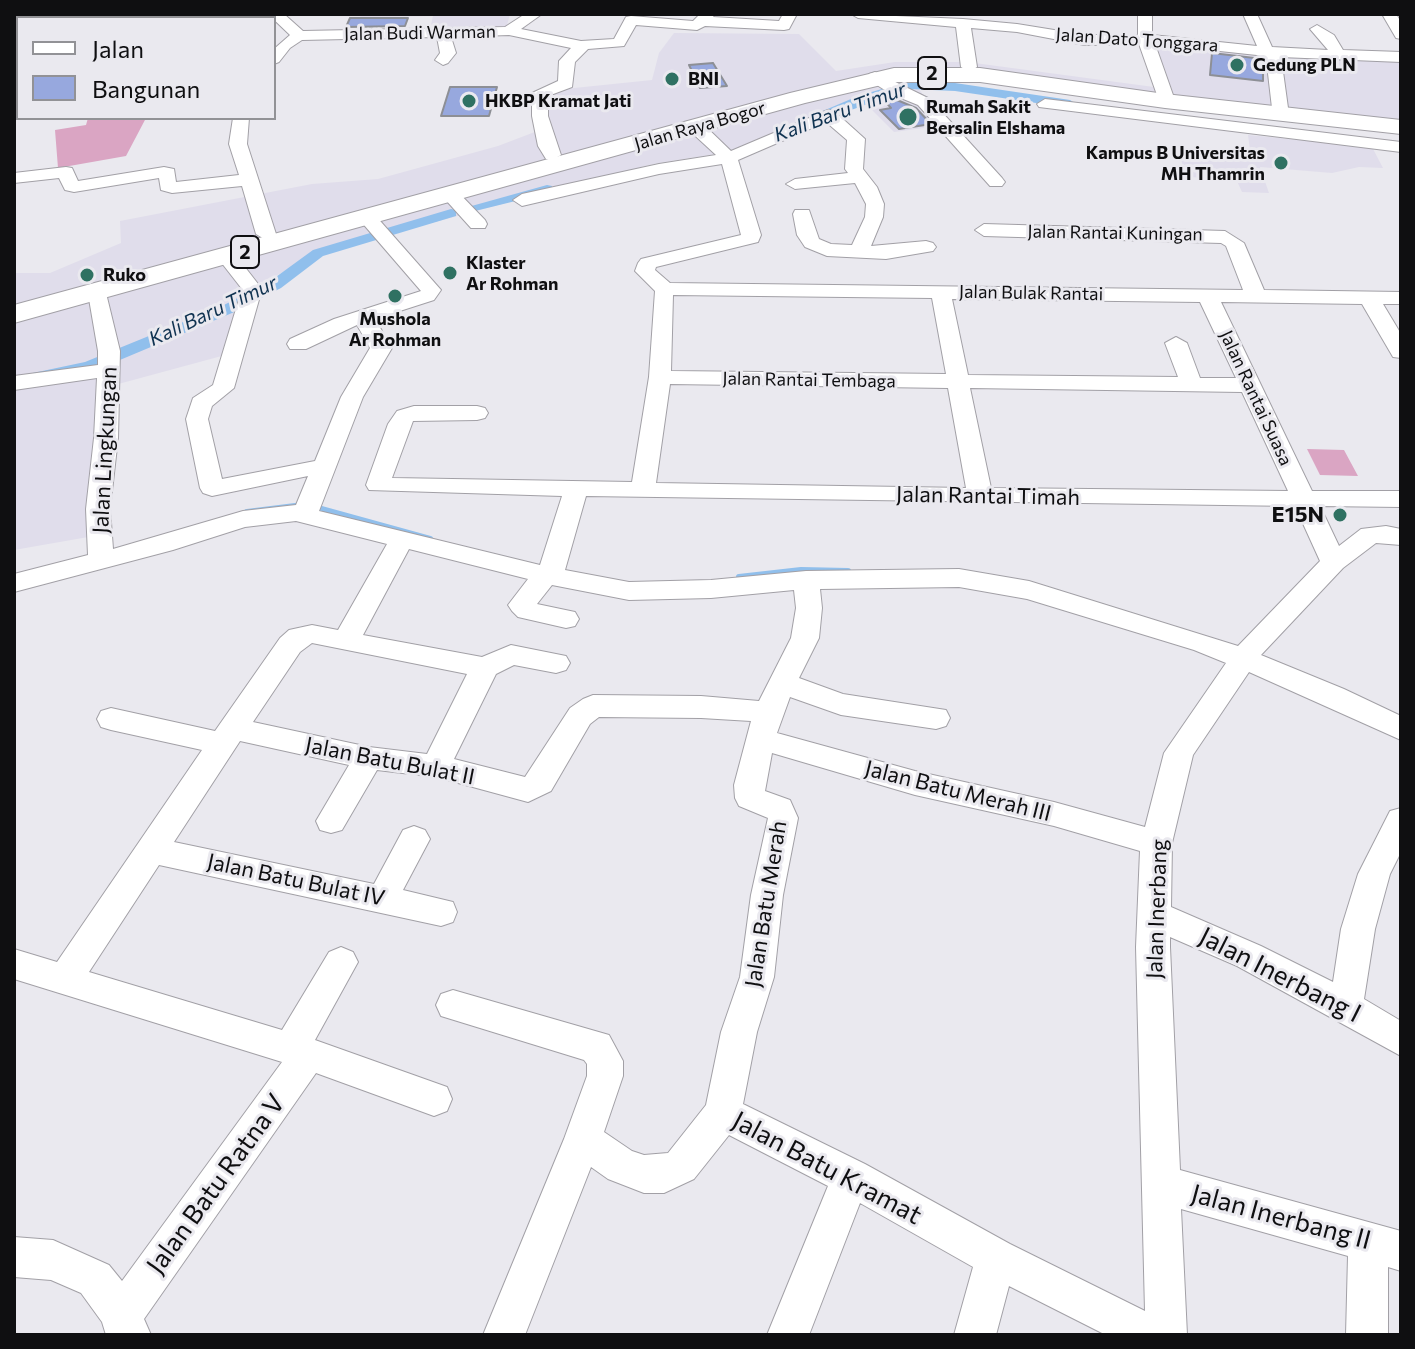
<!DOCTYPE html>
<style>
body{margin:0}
#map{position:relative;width:1415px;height:1349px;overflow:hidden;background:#eae9ef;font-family:Commissioner,sans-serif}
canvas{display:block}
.frame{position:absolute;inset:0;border:16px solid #0f0f11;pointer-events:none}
.legend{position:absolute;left:16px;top:16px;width:260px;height:104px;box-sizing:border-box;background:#eae9ef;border:2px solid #929296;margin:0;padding:10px 14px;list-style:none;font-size:24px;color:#0f0f11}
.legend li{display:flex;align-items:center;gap:16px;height:40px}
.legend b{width:40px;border:2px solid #929296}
</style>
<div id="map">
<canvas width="1415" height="1349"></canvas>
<div class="frame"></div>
<ul class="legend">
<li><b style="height:10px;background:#fff"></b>Jalan</li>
<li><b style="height:22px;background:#97a8de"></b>Bangunan</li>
</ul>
</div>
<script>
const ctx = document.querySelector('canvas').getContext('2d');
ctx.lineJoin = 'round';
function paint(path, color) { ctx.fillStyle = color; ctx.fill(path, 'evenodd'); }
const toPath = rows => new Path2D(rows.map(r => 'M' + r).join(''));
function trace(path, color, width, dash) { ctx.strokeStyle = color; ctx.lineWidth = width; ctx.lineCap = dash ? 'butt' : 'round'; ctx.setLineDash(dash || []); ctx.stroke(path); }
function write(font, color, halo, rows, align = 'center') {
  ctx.font = font + ' Commissioner,sans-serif'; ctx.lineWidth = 6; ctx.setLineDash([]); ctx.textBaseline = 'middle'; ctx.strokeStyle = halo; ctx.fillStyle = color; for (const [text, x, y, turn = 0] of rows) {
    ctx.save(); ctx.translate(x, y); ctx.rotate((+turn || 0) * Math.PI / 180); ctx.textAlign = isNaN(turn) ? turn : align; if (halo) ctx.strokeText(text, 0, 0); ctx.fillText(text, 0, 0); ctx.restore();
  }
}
const built = toPath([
 [361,14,510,14,506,29,430,29,433,16,360,17],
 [674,33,799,34,836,71,895,62,967,62,1154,87,1146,39,1401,56,1401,132,975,80,912,80,946,125,894,132,863,101,727,152,653,164,318,253,237,297,229,354,111,386,94,536,14,550,14,273,50,273,121,243,120,221,312,184,378,179,498,146,540,130,545,91,652,80,659,53],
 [1248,135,1372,147,1383,168,1359,167,1332,173,1260,167,1269,193,1242,192,1236,179,1188,177,1180,158,1214,159,1210,150,1250,150]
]);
const green = toPath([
 [88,118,146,118,126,156,58,168,55,130,86,125],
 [1307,449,1344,450,1358,476,1320,475]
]);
const stream = toPath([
 [314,507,430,539],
 [247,512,303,505],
 [739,577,801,570,848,571]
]);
const canal = toPath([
 [909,81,955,83,1070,100,1076,104,1070,108,955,91,910,89,809,125,797,122,858,96,909,81],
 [547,185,552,186,552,192,475,211,468,207,547,185],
 [451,209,456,210,456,216,323,256,281,288,232,313,96,370,14,387,14,377,85,362,220,307,269,282,313,250,451,209]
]);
const building = toPath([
 [350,18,408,18,405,26,346,27,350,18],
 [1212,53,1263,59,1263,81,1210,75,1212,53],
 [713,63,727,86,700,88,689,65,713,63],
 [450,87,497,87,489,116,441,116,450,87],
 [897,100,916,108,931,124,899,129,880,110,891,108,885,101,897,100]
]);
const minor = toPath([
 [14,14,91,14,88,18,18,18,18,22,14,22,14,14],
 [120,14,134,14,133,18,119,18,120,14],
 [194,14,215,14,219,18,198,18,194,14],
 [268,14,284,14,303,31,505,27,525,14,542,14,521,29,581,41,614,39,626,17,631,16,693,21,700,14,715,14,713,17,779,21,783,14,797,14,789,29,784,30,705,26,697,30,636,25,624,46,588,49,575,62,572,87,548,96,548,116,561,155,552,160,546,159,538,146,532,116,532,93,558,81,559,61,571,48,509,35,451,37,456,53,448,63,443,65,435,60,440,53,437,37,302,40,290,48,279,62,274,64,274,49,290,35,268,14],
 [851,14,963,19,1017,24,1085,35,1138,35,1138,14,1152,14,1152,35,1257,46,1243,14,1257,14,1272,47,1328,50,1310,29,1317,25,1334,35,1343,50,1401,52,1401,62,1281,57,1288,108,1280,113,1272,108,1266,56,1155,44,1173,95,1165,100,1157,95,1139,44,1085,45,1017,32,971,28,977,67,969,72,961,67,956,27,858,18,851,14],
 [1382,14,1396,14,1401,22,1401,39,1396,38,1382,14],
 [14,33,18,33,18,43,14,43,14,33],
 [18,54,18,64,14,65,14,55,18,54],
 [875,72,930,99,1002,178,1005,182,1002,186,990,186,918,105,891,94,869,80,869,74,875,72],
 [1045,99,1401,142,1401,152,1039,107,1037,104,1045,99],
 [828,110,834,111,865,139,863,169,877,187,884,204,883,217,871,246,926,241,933,243,936,247,933,251,886,259,827,256,805,247,797,235,793,214,795,210,809,210,819,239,831,244,852,245,865,217,866,204,855,183,795,189,786,184,795,179,848,173,845,169,847,140,826,122,738,160,761,235,758,242,656,267,655,270,670,283,1243,290,1226,246,1221,243,984,236,975,230,984,224,1225,231,1244,243,1264,290,1401,292,1401,304,1383,304,1401,334,1401,358,1393,357,1362,304,1221,302,1312,491,1401,491,1401,507,1320,506,1339,546,1361,529,1386,526,1401,529,1401,545,1376,543,1343,568,1261,655,1344,689,1401,716,1401,740,1249,672,1193,755,1172,843,1171,907,1261,946,1333,982,1341,929,1358,874,1390,811,1401,808,1401,852,1390,874,1375,929,1364,999,1401,1021,1401,1056,1237,966,1170,937,1170,947,1180,1170,1401,1231,1401,1271,1388,1267,1388,1335,1346,1335,1348,1256,1181,1209,1187,1335,1106,1335,1009,1286,996,1335,954,1335,973,1267,860,1203,809,1335,767,1335,828,1186,729,1135,694,1179,664,1193,644,1193,608,1179,591,1167,525,1335,483,1335,564,1139,587,1076,587,1064,584,1060,441,1016,436,1005,441,994,453,990,609,1035,623,1061,623,1076,604,1132,632,1151,644,1155,668,1153,706,1105,721,1032,740,977,751,895,768,818,739,806,735,798,734,785,751,721,701,718,599,717,590,724,551,791,528,802,436,777,377,770,342,830,331,833,320,830,316,821,349,765,240,741,174,842,374,884,403,830,414,826,425,830,430,839,403,890,453,902,457,912,453,922,441,926,159,865,89,972,282,1030,329,952,341,947,353,952,358,962,315,1040,447,1087,452,1099,447,1111,434,1116,316,1073,144,1319,151,1335,106,1335,102,1322,81,1293,51,1280,14,1277,14,1237,53,1240,109,1265,122,1281,282,1062,14,979,14,949,57,962,202,750,111,730,101,727,97,719,101,711,111,708,215,731,280,638,289,630,312,625,338,630,387,544,296,521,245,527,173,550,14,592,14,574,88,555,86,509,94,438,97,378,14,390,14,376,98,365,98,351,88,293,98,287,105,289,120,351,118,438,110,509,113,549,243,511,296,505,308,476,212,496,203,493,200,488,186,419,193,398,213,385,242,289,217,257,227,251,234,253,262,289,234,388,212,406,208,419,222,479,315,461,341,397,370,348,357,325,306,349,290,349,287,344,290,339,334,319,421,291,358,218,360,214,374,214,441,290,434,300,375,319,392,348,363,397,319,511,540,565,562,496,369,490,366,485,388,424,397,411,414,406,477,406,485,408,488,413,485,418,477,420,413,421,392,478,632,482,649,377,655,291,635,271,638,263,641,259,741,235,722,164,659,174,522,206,513,200,522,194,659,164,716,155,690,131,688,127,690,123,702,123,731,151,828,110],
 [673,295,932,298,946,374,671,371,673,295],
 [952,299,1200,302,1236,378,1200,378,1187,343,1176,337,1165,343,1178,377,968,375,952,299],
 [670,384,948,388,966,488,656,483,670,384],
 [970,388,1242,392,1288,491,991,488,970,388],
 [586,496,1295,506,1320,561,1238,646,1029,581,959,569,806,571,711,580,629,582,565,570,586,496],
 [409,549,528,579,508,605,512,611,518,617,566,628,575,626,579,619,575,612,537,604,552,585,629,600,711,598,794,590,796,608,791,638,759,701,701,696,593,695,583,699,570,708,525,777,454,759,496,674,514,665,556,673,566,670,570,663,566,656,511,645,482,657,363,635,409,549],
 [959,587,1027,599,1194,650,1226,663,1164,753,1145,827,1054,802,915,771,777,733,790,697,841,715,936,729,946,726,950,718,946,710,843,694,799,678,819,638,822,608,820,589,959,587],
 [312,643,467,674,427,754,369,747,253,722,300,652,312,643],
 [772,753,915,795,1054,826,1140,851,1136,947,1145,1311,1010,1244,865,1164,743,1104,757,1032,774,977,783,895,798,818,790,800,765,791,772,753],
 [233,118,249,118,247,144,276,234,273,238,266,240,256,234,242,186,172,193,161,190,159,178,74,192,65,190,59,178,14,183,14,173,66,167,72,168,78,181,164,167,174,169,176,182,239,175,229,144,233,118],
 [450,189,456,190,485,220,487,224,485,228,471,228,444,198,441,194,450,189]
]);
const highway = toPath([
 [894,68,980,68,1165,94,1401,120,1401,134,1165,108,980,82,894,82,805,103,14,323,14,305,790,93,894,68]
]);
const markers = [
 [1237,65,8,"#2f7162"],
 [672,79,8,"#2f7162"],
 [469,101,8,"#2f7162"],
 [908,117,10,"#2f7162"],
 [1281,163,8,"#2f7162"],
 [450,273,8,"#2f7162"],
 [87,275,8,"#2f7162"],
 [395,296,8,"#2f7162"],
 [1340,515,8,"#2f7162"]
];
const farStreetnames = [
 ["Jalan Budi Warman",420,33,-1],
 ["Jalan Dato Tonggara",1137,40,4],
 ["Jalan Raya Bogor",700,126,-16],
 ["Jalan Rantai Kuningan",1115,233,1],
 ["Jalan Bulak Rantai",1031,293,1],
 ["Jalan Rantai Tembaga",809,380,1],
 ["Jalan Rantai Suasa",1256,398,65]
];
const farPoinames = [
 ["Gedung PLN",1253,65],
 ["BNI",688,79],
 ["HKBP Kramat Jati",485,101],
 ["Rumah Sakit",926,107],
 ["Bersalin Elshama",926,128],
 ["Kampus B Universitas",1265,153,"right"],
 ["MH Thamrin",1265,174,"right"],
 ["Klaster",466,263],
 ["Ar Rohman",466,284],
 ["Ruko",103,275],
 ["Mushola",395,319,"center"],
 ["Ar Rohman",395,340,"center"]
];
const shields = [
 [932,73,28],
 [245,252,28]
];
const shieldNames = [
 ["2",932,73],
 ["2",245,252]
];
const farWaternames = [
 ["Kali Baru Timur",840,112,-20],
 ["Kali Baru Timur",213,311,-25]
];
const streetNames = [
 ["Jalan Lingkungan",105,450,-87],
 ["Jalan Rantai Timah",988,496,1],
 ["Jalan Batu Bulat II",390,761,11],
 ["Jalan Batu Merah III",958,791,14],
 ["Jalan Batu Bulat IV",296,880,12],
 ["Jalan Batu Merah",766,904,-81],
 ["Jalan Inerbang",1157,909,-88]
];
const poiNames = [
 ["E15N",1324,515]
];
const nearStreetnames = [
 ["Jalan Inerbang I",1280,975,27],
 ["Jalan Batu Kramat",827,1168,28],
 ["Jalan Batu Ratna V",216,1184,-54],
 ["Jalan Inerbang II",1281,1217,15]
];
paint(built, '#e0ddeb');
paint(green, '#daa5c3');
trace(stream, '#90bfec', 6);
paint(canal, '#90bfec');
paint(building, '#97a8de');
trace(building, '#8d8f95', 2);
trace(minor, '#a2a0a6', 2);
trace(highway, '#a2a0a6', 2);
paint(minor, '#fff');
paint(highway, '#fff');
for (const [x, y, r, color] of markers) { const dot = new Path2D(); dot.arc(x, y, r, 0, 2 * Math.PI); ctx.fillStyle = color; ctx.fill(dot); trace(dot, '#eae9ef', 3); }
write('18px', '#0f0f11', '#eae9ef', farStreetnames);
write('bold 18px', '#0f0f11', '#eae9ef', farPoinames, 'left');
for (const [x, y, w] of shields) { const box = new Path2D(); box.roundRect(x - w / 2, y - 16, w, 32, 6); ctx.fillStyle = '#eae9ef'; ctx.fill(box); trace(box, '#0f0f11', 2); }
write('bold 20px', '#0f0f11', null, shieldNames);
write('italic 20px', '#103351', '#eae9ef', farWaternames);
write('22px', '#0f0f11', '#eae9ef', streetNames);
write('bold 22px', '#0f0f11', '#eae9ef', poiNames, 'right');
write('26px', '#0f0f11', '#eae9ef', nearStreetnames);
</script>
